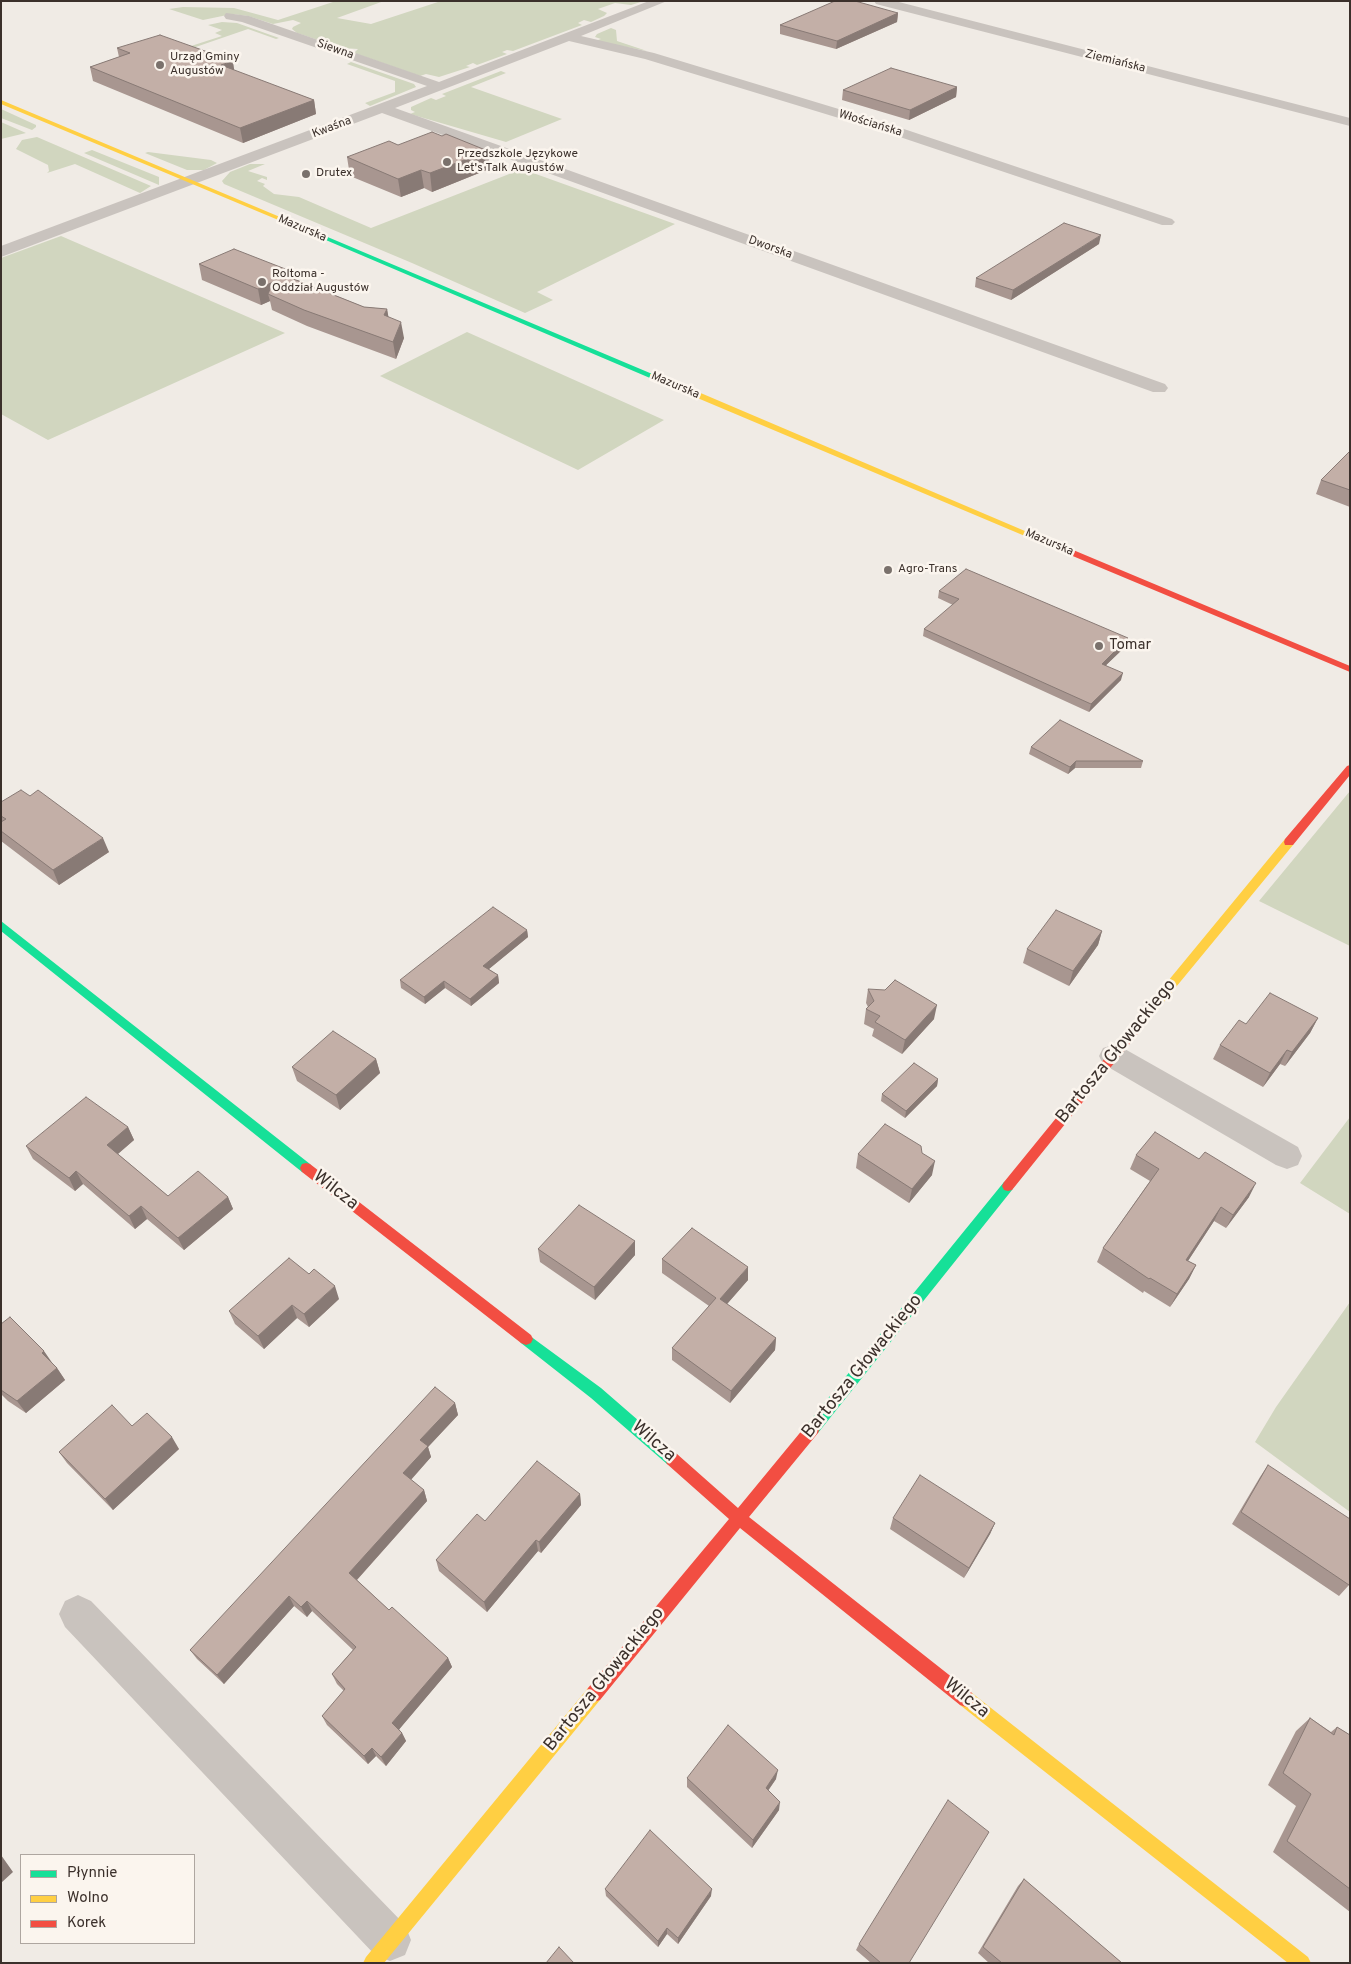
<!DOCTYPE html>
<meta charset="utf-8">
<style>
body{margin:0}
#map{position:relative;width:1351px;height:1964px;overflow:hidden;background:#f0ebe5;font-family:Overpass,sans-serif}
canvas{display:block}
.frame{position:absolute;inset:0;border:2px solid #3b302b;pointer-events:none}
.legend{position:absolute;left:20px;top:1854px;width:175px;height:90px;box-sizing:border-box;background:#fbf5ee;border:1px solid #aea6a0;margin:0;padding:6px 9px;list-style:none;font-size:15px;color:#3b302b}
.legend li{display:flex;align-items:center;gap:10px;height:25px}
.legend b{width:25px;border:1px solid #aea6a0}
</style>
<div id="map">
<canvas width="1351" height="1964"></canvas>
<div class="frame"></div>
<ul class="legend">
<li><b style="height:6px;background:#16e098"></b>Płynnie</li>
<li><b style="height:6px;background:#ffcf43"></b>Wolno</li>
<li><b style="height:6px;background:#f24e42"></b>Korek</li>
</ul>
</div>
<script>
const ctx = document.querySelector('canvas').getContext('2d');
ctx.lineJoin = 'round';
function paint(path, color) { ctx.fillStyle = color; ctx.fill(path, 'evenodd'); }
const toPath = rows => new Path2D(rows.map(r => 'M' + r).join(''));
function trace(path, color, width, dash) { ctx.strokeStyle = color; ctx.lineWidth = width; ctx.lineCap = dash ? 'butt' : 'round'; ctx.setLineDash(dash || []); ctx.stroke(path); }
function write(font, color, halo, rows, align = 'center') {
  ctx.font = font + ' Overpass,sans-serif'; ctx.lineWidth = 5; ctx.setLineDash([]); ctx.textBaseline = 'middle'; ctx.strokeStyle = halo; ctx.fillStyle = color; for (const [text, x, y, turn = 0] of rows) {
    ctx.save(); ctx.translate(x, y); ctx.rotate((+turn || 0) * Math.PI / 180); ctx.textAlign = isNaN(turn) ? turn : align; if (halo) ctx.strokeText(text, 0, 0); ctx.fillText(text, 0, 0); ctx.restore();
  }
}
const green = toPath([
 [336,1,384,1,337,18,371,24,441,1,644,1,631,5,615,3,598,9,607,13,604,16,591,22,584,20,578,23,582,25,513,51,507,50,502,52,507,54,477,65,473,63,466,66,470,67,439,77,426,74,420,76,354,53,358,49,342,48,297,33,292,29,293,27,301,23,293,20,273,24,248,16,232,14,203,20,169,9,183,7,234,8,278,20],
 [222,22,237,23,279,38,276,39,248,29,187,50,188,47,222,36,215,33,222,30,208,25],
 [611,28,616,30,617,41,647,51,595,41,601,39,595,37,597,34],
 [351,62,414,84,416,87,370,106,365,103,395,92,395,81,347,64],
 [501,71,506,73,471,87,562,119,506,142,410,114,415,112,411,110,411,107,431,98,436,100,446,96,442,94],
 [1,109,36,125,36,127,32,130,1,118],
 [1,122,26,133,1,139],
 [37,137,151,186,140,193,75,164,47,173,49,171,48,165,16,149,22,140],
 [92,150,159,177,159,185,84,153],
 [148,152,211,160,217,163,204,170,187,170,145,153],
 [250,164,265,164,248,171,267,177,267,180,262,178,257,181,265,184,263,186,274,194,299,197,371,228,522,169,675,224,537,292,553,300,525,313,412,263,224,184,222,181,230,172],
 [61,236,285,333,48,440,1,414,1,258],
 [467,332,664,420,578,470,380,376],
 [1350,791,1350,946,1259,901],
 [1350,1117,1350,1214,1300,1183],
 [1350,1302,1350,1512,1255,1442,1276,1407]
]);
const street = toPath([
 [649,1,667,1,581,36,654,53,898,127,1172,219,1175,222,1172,225,1162,225,888,133,645,59,569,41,395,108,1165,384,1168,388,1165,392,1153,392,382,113,1,257,1,246,427,86,242,22,226,19,224,16,226,13,249,16,439,82,649,1],
 [874,1,895,1,1350,118,1350,126,876,4,874,1],
 [1113,1045,1123,1048,1298,1147,1302,1156,1298,1165,1287,1169,1276,1165,1103,1064,1099,1056,1103,1048,1113,1045],
 [78,1595,91,1601,405,1925,411,1940,405,1955,390,1961,375,1955,65,1627,59,1614,65,1601,78,1595]
]);
const fast = toPath([
 [307,230,311,230,657,376,650,378,307,232,307,230],
 [1,921,310,1164,312,1168,310,1172,306,1173,302,1172,1,931,1,921],
 [1008,1181,1012,1182,1014,1186,1012,1190,818,1433,813,1435,808,1433,806,1428,808,1423,1004,1182,1008,1181],
 [526,1333,601,1388,677,1454,679,1459,677,1464,672,1466,667,1464,591,1398,521,1343,519,1339,521,1335,526,1333]
]);
const slow = toPath([
 [1,100,311,230,312,231,307,232,1,104,1,100],
 [650,374,656,374,1039,537,1038,539,1032,539,650,378,650,374],
 [1289,838,1294,842,1293,845,1148,1021,1140,1021,1138,1018,1140,1015,1285,839,1289,838],
 [594,1686,600,1688,602,1694,600,1700,384,1963,363,1963,366,1957,588,1688,594,1686],
 [966,1691,972,1693,1308,1957,1311,1963,1288,1963,960,1705,958,1699,960,1693,966,1691]
]);
const jam = toPath([
 [1035,534,1350,666,1350,672,1032,539,1032,535,1035,534],
 [1350,765,1350,775,1293,845,1285,845,1284,842,1285,839,1347,766,1350,765],
 [1144,1014,1148,1015,1150,1018,1148,1021,1012,1190,1008,1191,1004,1190,1002,1186,1004,1182,1140,1015,1144,1014],
 [306,1163,310,1164,531,1335,533,1339,531,1343,526,1345,521,1343,302,1172,300,1168,302,1164,306,1163],
 [813,1421,818,1423,820,1428,818,1433,749,1517,972,1693,974,1699,972,1705,966,1707,960,1705,740,1528,600,1700,594,1702,588,1700,586,1694,588,1688,729,1519,667,1464,665,1459,667,1454,672,1452,677,1454,738,1508,808,1423,813,1421]
]);
const wall = toPath([
 [898,13,897,22,836,49,780,34,780,25],
 [117,48,234,71,314,100,316,114,243,143,93,81,90,67,119,57],
 [957,87,956,97,909,120,842,100,843,90],
 [442,136,488,151,489,169,432,192,424,188,401,197,350,176,347,157],
 [1099,244,1011,300,975,287,976,278],
 [199,264,293,272,295,279,364,307,387,309,388,317,404,338,396,359,307,326,272,310,270,301,261,305,202,280],
 [1350,451,1350,507,1316,494,1321,480],
 [939,591,1126,646,1106,665,1121,680,1089,712,923,636,924,629,953,605,938,598],
 [1031,747,1143,761,1141,768,1075,768,1068,774,1029,754],
 [1,802,109,852,59,885,1,841],
 [527,930,528,937,489,969,498,975,499,983,471,1006,445,988,425,1004,401,988,400,980],
 [1102,931,1098,945,1069,986,1023,963,1027,949],
 [868,989,934,1019,902,1054,872,1036,874,1029,864,1024,866,1009,868,1007,866,1003],
 [1318,1018,1310,1033,1285,1066,1280,1064,1263,1087,1213,1059,1220,1045,1246,1024],
 [376,1059,380,1073,340,1110,297,1081,292,1067],
 [938,1079,937,1086,905,1118,881,1101,882,1094],
 [128,1127,134,1140,118,1154,168,1196,228,1197,233,1209,184,1250,147,1219,135,1229,83,1184,75,1191,33,1159,26,1146],
 [922,1153,932,1175,909,1203,856,1168,858,1154],
 [1136,1155,1249,1197,1226,1228,1214,1221,1188,1261,1196,1265,1189,1279,1170,1307,1144,1291,1143,1293,1097,1262,1103,1248,1150,1181,1130,1169],
 [635,1241,635,1255,595,1300,540,1262,538,1249],
 [662,1259,748,1280,727,1304,776,1338,775,1350,730,1403,672,1360,672,1348,709,1306,662,1273],
 [339,1299,309,1327,297,1318,264,1349,235,1324,229,1311],
 [1,1324,52,1364,57,1368,65,1380,26,1413,8,1401,1,1394],
 [455,1403,458,1415,428,1447,431,1457,411,1480,424,1490,427,1501,357,1580,389,1610,448,1658,452,1667,399,1729,402,1733,406,1741,386,1766,376,1756,368,1764,327,1725,322,1716,344,1691,337,1684,332,1674,353,1650,312,1611,307,1617,294,1606,224,1684,197,1659,190,1650],
 [132,1426,179,1449,113,1510,67,1463,59,1452],
 [1268,1465,1349,1585,1339,1596,1232,1524,1260,1477],
 [580,1494,581,1505,541,1553,538,1551,487,1612,439,1571,436,1560,485,1521],
 [893,1518,995,1523,990,1534,964,1578,890,1529],
 [1310,1718,1331,1732,1337,1727,1350,1735,1350,1912,1273,1852,1296,1806,1268,1785,1296,1731],
 [687,1778,776,1779,768,1791,779,1810,752,1848,687,1787],
 [1024,1879,1122,1963,989,1963,978,1953,1018,1886],
 [605,1889,711,1896,678,1944,667,1934,658,1947,606,1896],
 [859,1944,909,1963,871,1963,856,1950]
]);
const shadedWall = toPath([
 [898,13,897,22,836,49,837,41],
 [233,61,235,76,221,65],
 [957,87,956,97,909,120,910,110],
 [314,100,316,114,243,143,240,128],
 [488,151,489,169,432,192,430,173],
 [421,170,424,188,401,197,398,179],
 [1101,235,1099,244,1011,300,1013,290],
 [293,272,296,288,286,276],
 [273,282,268,294,270,301,261,305,258,289],
 [387,309,390,325,384,315],
 [401,322,404,338,396,359,393,342],
 [1128,638,1126,646,1100,671,1102,664],
 [1123,673,1121,680,1089,712,1091,704],
 [1076,761,1075,768,1068,774,1070,767],
 [103,838,109,852,59,885,53,870],
 [527,930,528,937,484,973,483,966],
 [1102,931,1098,945,1069,986,1073,971],
 [498,975,499,983,471,1006,470,999],
 [444,981,445,988,425,1004,424,997],
 [937,1005,934,1019,902,1054,905,1040],
 [1318,1018,1310,1033,1285,1066,1292,1052],
 [1287,1050,1280,1064,1263,1087,1270,1073],
 [376,1059,380,1073,340,1110,336,1095],
 [938,1079,937,1086,905,1118,906,1111],
 [128,1127,134,1140,113,1158,107,1145],
 [935,1161,932,1175,909,1203,912,1189],
 [76,1171,83,1184,75,1191,69,1178],
 [1256,1183,1249,1197,1226,1228,1233,1215],
 [228,1197,233,1209,184,1250,178,1238],
 [141,1206,147,1219,135,1229,129,1216],
 [1221,1207,1214,1221,1180,1273,1186,1260],
 [635,1241,635,1255,595,1300,594,1287],
 [1196,1265,1189,1279,1170,1307,1177,1294],
 [748,1267,748,1280,720,1312,720,1299],
 [335,1286,339,1299,309,1327,304,1314],
 [292,1305,297,1318,264,1349,258,1336],
 [776,1338,775,1350,730,1403,731,1391],
 [44,1351,53,1364,42,1353],
 [57,1368,65,1380,26,1413,17,1401],
 [455,1403,458,1415,428,1447,431,1457,407,1484,403,1473,420,1440],
 [172,1437,179,1449,113,1510,105,1499],
 [424,1490,427,1501,354,1583,349,1573],
 [580,1494,581,1505,541,1553,539,1542],
 [995,1523,990,1534,964,1578,969,1568],
 [536,1540,538,1551,487,1612,484,1602],
 [289,1596,294,1606,224,1684,217,1675],
 [307,1601,312,1611,307,1617,301,1607],
 [448,1658,452,1667,397,1732,392,1723],
 [402,1733,406,1741,386,1766,381,1757],
 [372,1748,376,1756,368,1764,364,1756],
 [778,1770,776,1779,764,1796,766,1788],
 [780,1802,779,1810,752,1848,753,1840],
 [1,1855,13,1872,1,1883],
 [712,1889,711,1896,678,1944,678,1938],
 [667,1928,667,1934,658,1947,658,1941]
]);
const building = toPath([
 [835,1,855,1,898,13,837,41,780,25,835,1],
 [160,35,233,61,221,65,314,100,240,128,90,67,130,53,117,48,160,35],
 [891,68,957,87,910,110,843,90,891,68],
 [432,132,442,136,446,134,488,151,430,173,421,170,398,179,347,157,389,141,398,145,432,132],
 [1064,223,1101,235,1013,290,976,278,1064,223],
 [234,249,293,272,286,276,364,307,387,309,384,315,401,322,393,342,304,310,268,294,273,282,258,289,199,264,234,249],
 [1350,451,1350,490,1321,480,1350,451],
 [966,569,1128,638,1102,664,1123,673,1091,704,924,629,959,599,939,591,966,569],
 [1060,720,1143,761,1076,761,1070,767,1031,747,1060,720],
 [21,790,30,796,38,790,103,838,53,870,1,831,1,822,6,819,1,816,1,802,21,790],
 [493,907,527,930,483,966,498,975,470,999,444,981,424,997,400,980,493,907],
 [1056,910,1102,931,1073,971,1027,949,1056,910],
 [895,980,937,1005,905,1040,875,1022,880,1016,866,1009,874,1001,868,989,885,990,895,980],
 [1270,993,1318,1018,1292,1052,1287,1050,1270,1073,1220,1045,1239,1020,1246,1024,1270,993],
 [333,1031,376,1059,336,1095,292,1067,333,1031],
 [914,1063,938,1079,906,1111,882,1094,914,1063],
 [86,1097,128,1127,107,1145,168,1196,198,1171,228,1197,178,1238,141,1206,129,1216,76,1171,69,1178,26,1146,86,1097],
 [885,1124,921,1146,922,1153,935,1161,912,1189,858,1154,885,1124],
 [1155,1132,1199,1159,1205,1152,1256,1183,1233,1215,1221,1207,1186,1260,1196,1265,1177,1294,1150,1278,1149,1279,1103,1248,1159,1169,1136,1155,1155,1132],
 [579,1205,635,1241,594,1287,538,1249,579,1205],
 [692,1228,748,1267,720,1299,776,1338,731,1391,672,1348,716,1298,662,1259,692,1228],
 [289,1258,309,1274,314,1269,335,1286,304,1314,292,1305,258,1336,229,1311,289,1258],
 [10,1317,44,1351,42,1353,57,1368,17,1401,1,1390,1,1324,10,1317],
 [435,1387,455,1403,420,1440,428,1446,403,1473,424,1490,349,1573,389,1610,392,1607,448,1658,392,1723,402,1733,381,1757,372,1748,364,1756,322,1716,345,1689,332,1674,356,1647,307,1601,301,1607,289,1596,217,1675,190,1650,435,1387],
 [112,1405,132,1426,147,1413,172,1437,105,1499,59,1452,112,1405],
 [537,1461,580,1494,539,1542,536,1540,484,1602,436,1560,477,1514,485,1521,537,1461],
 [1268,1465,1350,1519,1350,1583,1349,1585,1241,1512,1268,1465],
 [920,1475,995,1523,969,1568,893,1518,920,1475],
 [1310,1718,1334,1735,1337,1727,1350,1735,1350,1889,1287,1841,1311,1794,1283,1773,1310,1718],
 [728,1725,778,1770,766,1788,780,1802,753,1840,687,1778,728,1725],
 [948,1800,989,1832,909,1963,881,1963,859,1944,948,1800],
 [650,1830,712,1889,678,1938,667,1928,658,1941,605,1889,650,1830],
 [1024,1879,1122,1963,1002,1963,983,1947,1024,1879],
 [559,1947,574,1963,546,1963,559,1947]
]);
const markers = [
 [160,65,5,"#7a716c"],
 [447,162,5,"#7a716c"],
 [306,174,5,"#7a716c"],
 [262,282,5,"#7a716c"],
 [888,570,5,"#7a716c"],
 [1099,646,5,"#7a716c"]
];
const farStreetnames = [
 ["Siewna",335,50,19],
 ["Ziemiańska",1115,62,14],
 ["Włościańska",870,124,17],
 ["Kwaśna",332,128,-21],
 ["Mazurska",302,229,23],
 ["Dworska",770,248,20],
 ["Mazurska",675,386,23],
 ["Mazurska",1049,543,23]
];
const farPoinames = [
 ["Urząd Gminy",170,58],
 ["Augustów",170,72],
 ["Przedszkole Językowe",457,155],
 ["Let's Talk Augustów",457,169],
 ["Drutex",316,174],
 ["Roltoma -",272,275],
 ["Oddział Augustów",272,289],
 ["Agro-Trans",898,570]
];
const poiNames = [
 ["Tomar",1109,646]
];
const nearStreetnames = [
 ["Bartosza Głowackiego",1117,1052,-51],
 ["Wilcza",335,1191,38],
 ["Bartosza Głowackiego",863,1367,-51],
 ["Wilcza",653,1442,41],
 ["Bartosza Głowackiego",605,1680,-51],
 ["Wilcza",966,1699,39]
];
paint(green, '#d1d6bf');
paint(street, '#c9c3be');
paint(fast, '#16e098');
paint(slow, '#ffcf43');
paint(jam, '#f24e42');
paint(wall, '#a89690');
paint(shadedWall, '#887a75');
paint(building, '#c3afa7');
trace(building, '#887a75', 1);
for (const [x, y, r, color] of markers) { const dot = new Path2D(); dot.arc(x, y, r, 0, 2 * Math.PI); ctx.fillStyle = color; ctx.fill(dot); trace(dot, '#fbf5ee', 2); }
write('12px', '#3b302b', '#fbf5ee', farStreetnames);
write('12px', '#3b302b', '#fbf5ee', farPoinames, 'left');
write('15px', '#3b302b', '#fbf5ee', poiNames, 'left');
write('18px', '#3b302b', '#fbf5ee', nearStreetnames);
</script>
